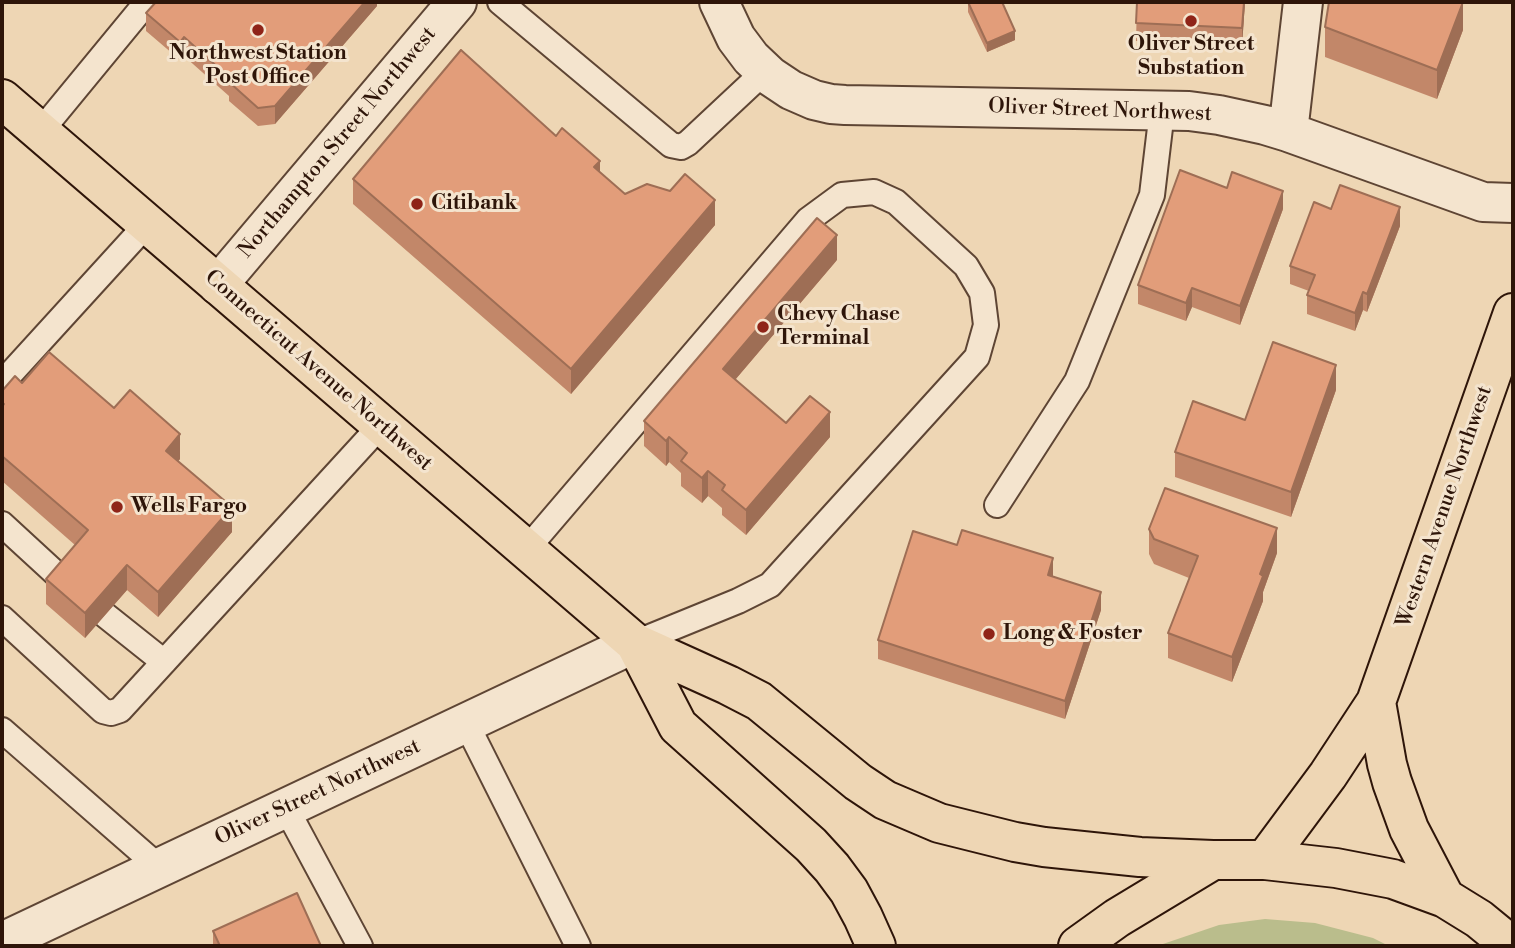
<!DOCTYPE html>
<style>
body{margin:0}
#map{position:relative;width:1515px;height:948px;overflow:hidden;background:#eed6b4;font-family:"Libre Bodoni",serif}
canvas{display:block}
.frame{position:absolute;inset:0;border:4px solid #2e1509;pointer-events:none}
</style>
<div id="map">
<canvas width="1515" height="948"></canvas>
<div class="frame"></div>
</div>
<script>
const ctx = document.querySelector('canvas').getContext('2d');
ctx.lineJoin = 'round';
function paint(path, color) { ctx.fillStyle = color; ctx.fill(path, 'evenodd'); }
const toPath = rows => new Path2D(rows.map(r => 'M' + r).join(''));
function trace(path, color, width, dash) { ctx.strokeStyle = color; ctx.lineWidth = width; ctx.lineCap = dash ? 'butt' : 'round'; ctx.setLineDash(dash || []); ctx.stroke(path); }
function write(font, color, halo, rows, align = 'center') {
  ctx.font = font + ' "Libre Bodoni",serif'; ctx.lineWidth = 6; ctx.setLineDash([]); ctx.textBaseline = 'middle'; ctx.strokeStyle = halo; ctx.fillStyle = color; for (const [text, x, y, turn = 0] of rows) {
    ctx.save(); ctx.translate(x, y); ctx.rotate((+turn || 0) * Math.PI / 180); ctx.textAlign = isNaN(turn) ? turn : align; if (halo) ctx.strokeText(text, 0, 0); ctx.fillText(text, 0, 0); ctx.restore();
  }
}
const green = toPath([
 [1265,919,1315,923,1373,938,1389,946,1157,946,1219,925]
]);
const service = toPath([
 [500,2,671,145,681,147,688,143,765,71],
 [40,132,147,2],
 [2,383,147,224],
 [997,505,1077,381,1152,195,1162,111],
 [2,524,65,582],
 [526,550,808,220,842,195,874,192,896,202,966,266,982,293,986,325,977,357,770,585,738,601,635,643],
 [105,615,164,662],
 [2,618,103,711,111,713,120,710,381,425],
 [466,723,578,946],
 [2,730,160,868],
 [286,808,360,946]
]);
const minor = toPath([
 [719,2,736,38,751,58,770,76,791,90,814,100,831,104,845,105,1189,111,1219,115,1265,125,1288,132,1483,202,1513,203],
 [1288,132,1303,2],
 [218,285,457,2],
 [2,942,635,643]
]);
const primary = toPath([
 [2,99,635,643,728,685,759,701,858,782,885,800,939,823,1015,842,1044,847,1140,857,1213,860,1265,860,1336,868,1393,879,1445,898,1479,919,1512,946],
 [635,643,678,726,811,845,832,868,849,891,863,917,876,946],
 [1376,702,1387,764,1392,782,1409,829,1445,898],
 [1265,860,1328,775,1376,702,1513,313],
 [1078,946,1117,918,1213,860]
]);
const wall = toPath([
 [377,2,377,6,275,124,258,126,229,101,229,96,184,56,180,60,146,31,146,13],
 [968,2,1015,40,987,52,968,12],
 [1137,2,1245,2,1242,46,1136,41],
 [1463,2,1463,30,1437,99,1325,57,1325,27],
 [556,136,625,194,715,225,571,394,353,204,353,179],
 [1283,209,1240,325,1192,307,1186,321,1138,304,1138,285],
 [1331,209,1400,226,1367,312,1363,310,1355,331,1307,314,1307,295,1309,291,1290,284,1290,266],
 [837,260,735,380,786,423,830,437,746,535,722,515,722,508,708,496,702,503,681,486,681,473,669,462,666,466,644,446,644,421],
 [22,383,114,408,180,459,178,461,232,532,158,617,127,590,85,638,46,604,46,579,75,545,2,481,2,391],
 [1336,390,1291,517,1175,477,1175,452,1245,420],
 [1149,529,1277,553,1263,592,1263,601,1232,682,1168,658,1168,633,1189,578,1154,564,1149,554],
 [1053,576,1101,610,1065,719,878,659,878,640],
 [213,931,321,946,213,946]
]);
const shadedWall = toPath([
 [365,2,377,2,377,6,275,124,275,106],
 [1244,2,1245,2,1242,46,1242,28],
 [1463,2,1463,30,1437,99,1437,70],
 [1015,31,1015,40,987,52,987,43],
 [184,37,184,56,180,60,180,42],
 [600,161,600,186,594,167],
 [1283,191,1283,209,1240,325,1240,306],
 [715,200,715,225,571,394,571,369],
 [1400,207,1400,226,1367,312,1367,294],
 [837,235,837,260,723,394,723,369],
 [1192,288,1192,307,1186,321,1186,303],
 [1363,292,1363,310,1355,331,1355,313],
 [1336,365,1336,390,1291,517,1291,492],
 [830,412,830,437,746,535,746,510],
 [180,434,180,459,166,476,166,451],
 [669,437,669,462,666,466,666,441],
 [708,471,708,496,702,503,702,478],
 [232,507,232,532,158,617,158,592],
 [1277,528,1277,553,1263,592,1263,601,1232,682,1232,657,1260,574],
 [1053,558,1053,577,1048,575],
 [127,565,127,590,85,638,85,613],
 [1101,592,1101,610,1065,719,1065,701],
 [3,798,3,817,2,818,2,799]
]);
const building = toPath([
 [156,2,365,2,275,106,258,108,229,82,231,79,184,37,180,42,146,13,156,2],
 [968,2,1002,2,1015,31,987,43,968,2],
 [1137,2,1244,2,1242,28,1136,23,1137,2],
 [1329,2,1463,2,1437,70,1325,27,1329,2],
 [461,50,556,136,562,128,600,161,594,167,625,194,647,184,670,191,685,174,715,200,571,369,353,179,461,50],
 [1180,170,1227,188,1232,172,1283,191,1240,306,1192,288,1186,303,1138,285,1180,170],
 [1340,185,1400,207,1367,294,1363,292,1355,313,1307,295,1315,275,1290,266,1314,202,1331,209,1340,185],
 [817,218,837,235,723,369,786,423,810,396,830,412,746,510,722,490,725,485,708,471,702,478,681,461,687,453,669,437,666,441,644,421,817,218],
 [1273,342,1336,365,1291,492,1175,452,1193,401,1245,420,1273,342],
 [49,352,114,408,130,390,180,434,166,451,232,507,158,592,127,565,85,613,46,579,88,530,2,456,2,407,4,404,2,403,2,391,15,376,22,383,49,352],
 [1165,488,1277,528,1260,574,1263,576,1232,657,1168,633,1198,556,1154,539,1149,529,1165,488],
 [962,530,1053,558,1048,575,1101,592,1065,701,878,640,913,531,957,545,962,530],
 [297,893,321,946,220,946,213,931,297,893]
]);
const markers = [
 [1191,21,7,"#8f2418"],
 [258,30,7,"#8f2418"],
 [417,204,7,"#8f2418"],
 [763,327,7,"#8f2418"],
 [117,507,7,"#8f2418"],
 [989,634,7,"#8f2418"]
];
const poiNames = [
 ["Oliver Street",1191,45,"center"],
 ["Substation",1191,69,"center"],
 ["Northwest Station",258,54,"center"],
 ["Post Office",258,78,"center"],
 ["Citibank",431,204],
 ["Chevy Chase",777,315],
 ["Terminal",777,339],
 ["Wells Fargo",131,507],
 ["Long & Foster",1003,634]
];
const streetNames = [
 ["Oliver Street Northwest",1100,111,2],
 ["Northampton Street Northwest",338,143,-50],
 ["Connecticut Avenue Northwest",318,371,41],
 ["Western Avenue Northwest",1445,507,-71],
 ["Oliver Street Northwest",318,793,-25]
];
paint(green, '#babd8c');
trace(service, '#5e4534', 28);
trace(minor, '#5e4534', 42);
trace(primary, '#2e1509', 42);
trace(service, '#f4e4ce', 24);
trace(minor, '#f4e4ce', 38);
trace(primary, '#eed6b4', 38);
paint(wall, '#c28769');
paint(shadedWall, '#9e6e55');
paint(building, '#e29d7a');
trace(building, '#9e6e55', 2);
for (const [x, y, r, color] of markers) { const dot = new Path2D(); dot.arc(x, y, r, 0, 2 * Math.PI); ctx.fillStyle = color; ctx.fill(dot); trace(dot, '#f4e4ce', 2.5); }
write('bold 21px', '#2e1509', '#f4e4ce', poiNames, 'left');
write('21px', '#2e1509', '#f4e4ce', streetNames);
</script>
